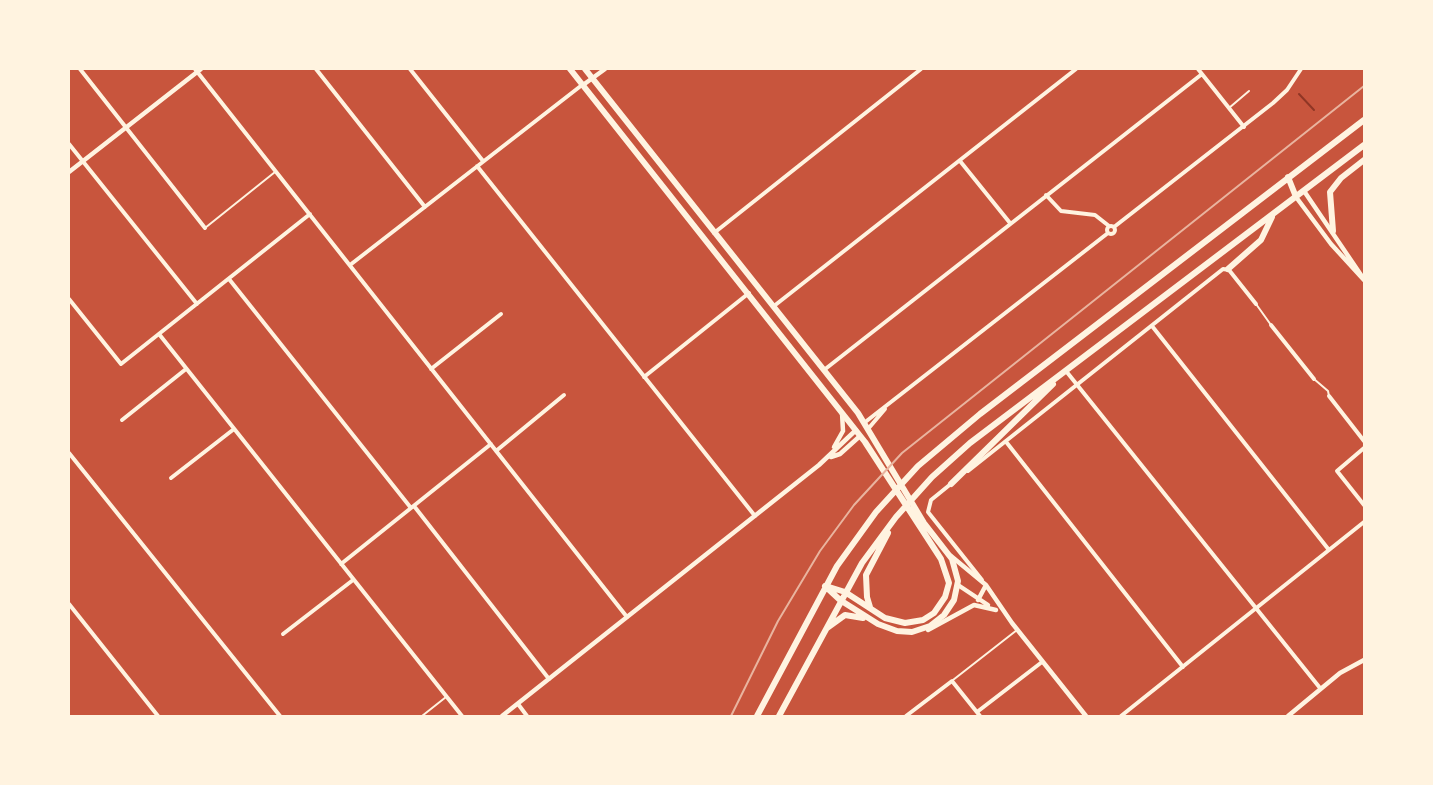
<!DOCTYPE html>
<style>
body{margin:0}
#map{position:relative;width:1433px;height:785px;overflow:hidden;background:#c8553d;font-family:"Archivo Narrow",sans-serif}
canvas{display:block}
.frame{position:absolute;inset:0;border:70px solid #fff3e0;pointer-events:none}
</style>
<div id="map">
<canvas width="1433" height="785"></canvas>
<div class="frame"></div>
</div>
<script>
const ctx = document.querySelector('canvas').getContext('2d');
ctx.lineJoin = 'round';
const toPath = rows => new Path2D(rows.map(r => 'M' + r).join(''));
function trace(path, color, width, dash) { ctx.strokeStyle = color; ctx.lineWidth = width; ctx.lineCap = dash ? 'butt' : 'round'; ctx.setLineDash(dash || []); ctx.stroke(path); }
const stream = toPath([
 [1299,94,1314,110]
]);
const service = toPath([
 [1229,108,1249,91],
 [205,228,275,172],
 [1256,304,1271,325],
 [1314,379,1328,391,1329,396],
 [953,680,1017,630],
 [422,716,446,697]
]);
const minor = toPath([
 [80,69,205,228],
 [195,69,627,617],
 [316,69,425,207],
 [410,69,483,161],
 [1198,69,1244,127],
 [69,144,197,304],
 [960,161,1010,223],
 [477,166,755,516],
 [1046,195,1061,211,1095,215,1109,226],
 '1107 230a4 4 0 1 1 8 0a4 4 0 1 1-8 0Z',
 [1114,227,1273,103,1287,90,1301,69],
 [714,233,921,69],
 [350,265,582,85],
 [229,279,411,508],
 [69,299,121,364,310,214],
 [774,306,1076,69],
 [1271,325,1314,379],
 [1152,326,1329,550],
 [159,334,462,716],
 [431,369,501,314],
 [824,370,1202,74],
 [1066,371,1320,688],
 [644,377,749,293],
 [1329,396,1364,441],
 [122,420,186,369],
 [864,423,1108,233],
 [868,429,885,409],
 [1007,443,1183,667],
 [1364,448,1337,471,1364,505],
 [496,451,564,395],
 [69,453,280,716],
 [968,471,1223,269,1229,270,1256,304],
 [171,478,234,429],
 [952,483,931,500,928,512,982,580],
 [414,506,549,679],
 [341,564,491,444],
 [69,604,158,716],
 [283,634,353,580],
 [518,704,527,716],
 [977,712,1042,662],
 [906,716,952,681,980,716],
 [1121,716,1364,522]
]);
const tertiary = toPath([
 [583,85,605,69],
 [69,172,201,69],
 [1304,191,1361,275],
 [1296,197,1331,244,1364,280],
 [834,447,843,431,842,413],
 [831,457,840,454,860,436],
 [951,556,986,585,1012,623,1086,716],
 [958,585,988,605],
 [978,600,986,585],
 [928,630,974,605,996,610],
 [502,716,819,465,856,430],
 [1288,716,1340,673,1364,660]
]);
const trunk = toPath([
 [570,69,865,442,941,559,949,583,945,597,934,613,923,620,905,623,885,618,845,592,829,587],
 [585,69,858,413,924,523,952,559,958,581,954,600,944,615,930,626,912,632,897,631,878,624,840,600,825,586],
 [1288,177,1296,197],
 [1333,231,1330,192,1341,178,1364,160],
 [1228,269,1261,240,1272,217],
 [951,484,1053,384],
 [870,607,867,597,866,575,888,533],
 [827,628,845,615,863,618],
 [757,716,837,566,876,512,918,466,980,414,1364,120],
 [779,716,862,563,896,517,932,477,970,443,1364,145]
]);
const rail = toPath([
 [731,716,778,621,820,551,854,505,902,453,1364,86]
]);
trace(stream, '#8f3625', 2);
trace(service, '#fff3e0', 2);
trace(minor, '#fff3e0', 4);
trace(tertiary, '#fff3e0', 4.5);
trace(trunk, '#fff3e0', 6);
trace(rail, '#e9b49f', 2);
</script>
